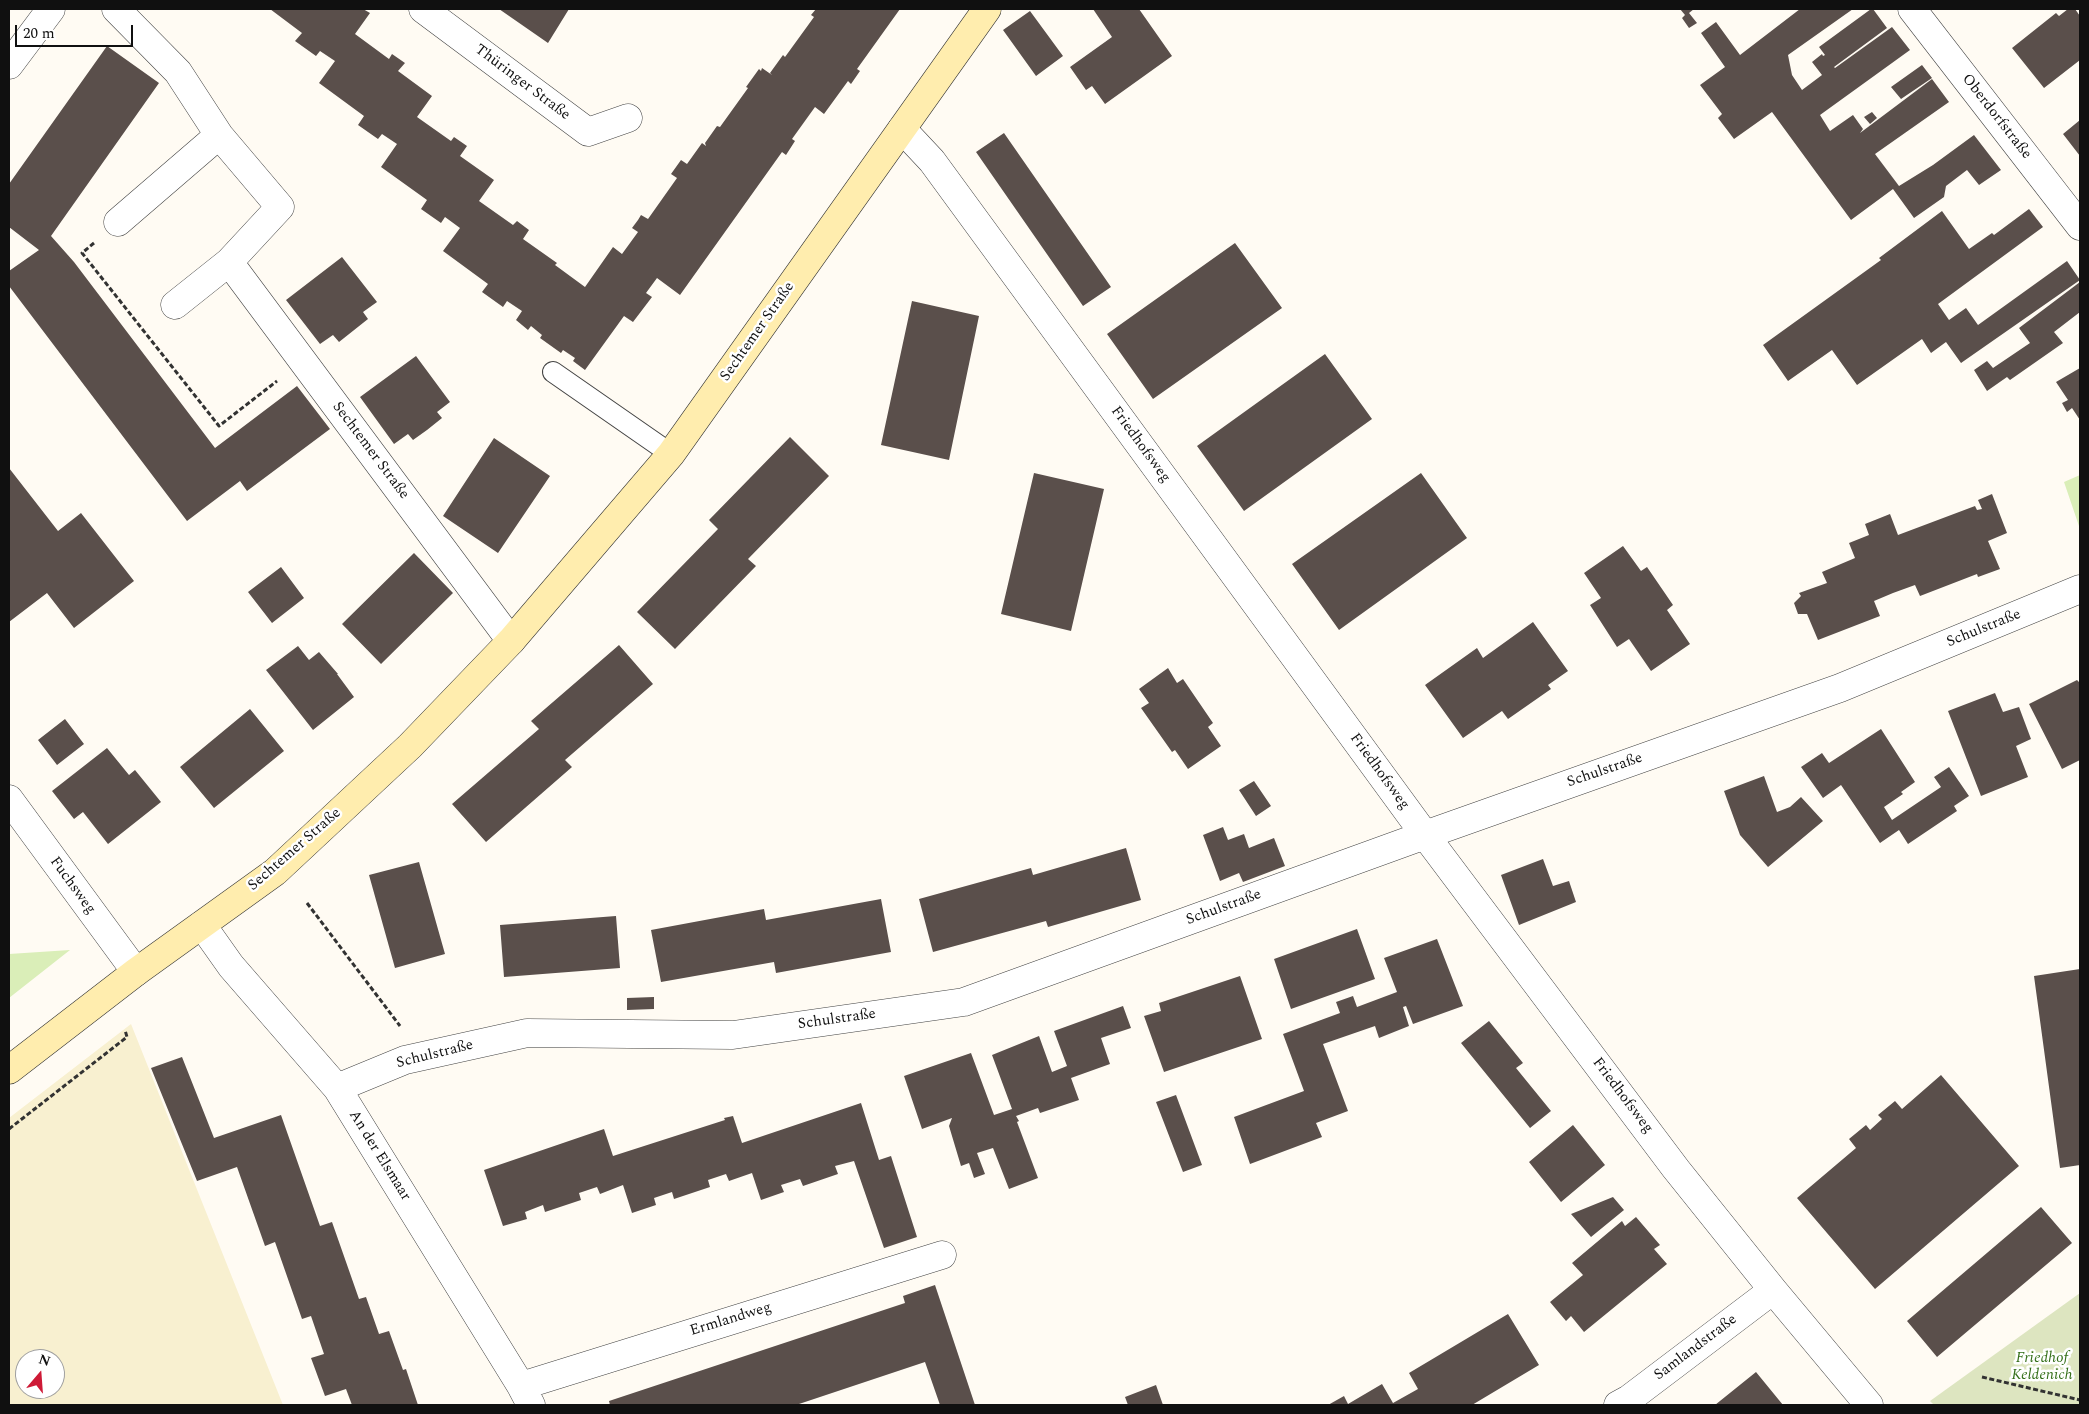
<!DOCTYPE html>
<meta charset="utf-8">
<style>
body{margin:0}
#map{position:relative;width:2089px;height:1414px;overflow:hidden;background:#fffbf3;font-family:Spectral,serif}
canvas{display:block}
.frame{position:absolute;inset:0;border:10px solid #101010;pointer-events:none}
.north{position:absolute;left:15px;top:1349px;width:50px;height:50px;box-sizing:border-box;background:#fff;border:1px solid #9f9f9f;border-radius:50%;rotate:18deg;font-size:14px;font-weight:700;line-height:20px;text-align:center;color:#101010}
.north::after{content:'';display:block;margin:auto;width:18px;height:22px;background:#ce1a36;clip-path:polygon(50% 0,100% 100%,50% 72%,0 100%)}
.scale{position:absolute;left:15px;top:25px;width:118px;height:22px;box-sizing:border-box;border:2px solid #101010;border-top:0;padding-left:6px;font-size:15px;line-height:18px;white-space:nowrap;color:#101010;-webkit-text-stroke:4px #fff;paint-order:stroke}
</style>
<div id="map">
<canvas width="2089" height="1414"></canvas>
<div class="frame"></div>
<div class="north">N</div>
<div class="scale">20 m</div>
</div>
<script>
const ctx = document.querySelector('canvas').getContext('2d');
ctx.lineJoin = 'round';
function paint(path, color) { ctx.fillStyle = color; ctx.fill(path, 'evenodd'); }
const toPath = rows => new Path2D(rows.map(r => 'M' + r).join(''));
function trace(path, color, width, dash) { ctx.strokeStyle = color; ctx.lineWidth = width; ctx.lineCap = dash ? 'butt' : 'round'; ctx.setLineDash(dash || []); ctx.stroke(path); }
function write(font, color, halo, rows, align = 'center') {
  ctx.font = font + ' Spectral,serif'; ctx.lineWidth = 5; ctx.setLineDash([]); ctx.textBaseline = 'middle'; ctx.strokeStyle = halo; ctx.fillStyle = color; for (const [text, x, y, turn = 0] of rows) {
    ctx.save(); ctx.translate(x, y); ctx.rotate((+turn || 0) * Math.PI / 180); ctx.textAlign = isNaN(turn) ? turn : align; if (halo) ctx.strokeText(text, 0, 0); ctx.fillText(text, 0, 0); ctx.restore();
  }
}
const farmland = toPath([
 [131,1024,283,1405,9,1405,9,1118],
 [25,1359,55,1359,55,1389,25,1389]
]);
const green = toPath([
 [2080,475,2080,529,2064,482],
 [70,950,9,998,9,954]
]);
const cemetery = toPath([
 [2080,1293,2080,1405,1934,1405,1930,1401]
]);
const building = toPath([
 [270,9,363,9,370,13,355,34,389,59,392,54,405,63,398,71,432,96,417,117,451,141,454,137,467,146,460,156,494,180,479,201,513,225,517,221,529,230,523,239,557,263,555,265,585,287,613,247,622,254,638,232,632,228,638,220,641,215,648,219,677,178,671,174,681,160,687,164,702,143,706,146,705,143,717,126,720,127,748,88,746,87,759,69,761,71,762,68,772,75,770,73,783,55,785,57,814,17,811,15,816,9,900,9,857,69,860,71,851,84,848,81,824,114,815,107,792,139,795,141,786,155,782,152,680,295,657,278,646,293,652,297,633,322,624,316,585,370,573,361,575,358,563,350,561,353,540,338,542,335,531,326,528,330,516,320,522,311,507,301,503,307,482,292,488,284,443,251,460,228,445,217,441,223,421,209,427,200,381,167,397,144,382,134,378,139,358,125,364,116,319,83,335,61,320,51,316,56,295,41,302,33],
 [499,9,569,9,548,43],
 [1093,9,1139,9,1172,56,1105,104,1092,86,1086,90,1070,67,1112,37],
 [1680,9,1694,9,1689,13,1697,23,1689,28,1682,18,1685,15],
 [1800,9,1853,9,1788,55,1792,75,1802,90,1822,75,1812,62,1822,54,1823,56,1825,55,1819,47,1871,9,1873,9,1887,28,1834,67,1835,68,1892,27,1910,50,1820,115,1830,131,1853,115,1863,129,1860,133,1932,79,1949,102,1875,154,1899,186,1933,165,1974,135,2001,170,1979,185,1967,170,1946,186,1944,197,1914,218,1893,189,1851,220,1772,112,1734,139,1718,118,1722,114,1700,85,1725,67,1701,33,1716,22,1740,55],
 [2068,9,2075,9,2080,16,2080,60,2044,88,2012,48,2056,13,2059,16],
 [1030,11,1063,56,1036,76,1003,30],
 [107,46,159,83,51,236,74,262,215,448,297,386,330,429,247,491,240,481,187,521,9,286,9,271,39,250,9,227,9,184],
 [1922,65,1932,78,1901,99,1891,87],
 [1872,112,1877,118,1870,124,1864,117],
 [2080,120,2080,156,2063,134],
 [1004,133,1111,287,1083,306,976,152],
 [2029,209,2043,227,1938,304,1949,320,1966,308,1978,325,2067,261,2080,280,1961,363,1946,342,1931,353,1922,339,1857,385,1832,350,1788,381,1763,345,1881,260,1879,258,1942,211,1969,249,1992,233,1994,235],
 [1235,243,1282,308,1153,399,1107,334],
 [342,257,377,302,363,312,368,319,339,342,333,335,320,344,286,300],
 [2080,282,2080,312,2054,332,2063,343,2010,380,2007,377,1987,391,1974,370,1987,361,1993,368,2030,343,2019,328],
 [912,301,979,316,949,460,881,445],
 [1325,354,1372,419,1244,511,1197,446],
 [416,356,450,402,437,412,442,418,427,430,413,440,408,434,394,444,360,397],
 [2080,368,2080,420,2072,408,2067,412,2062,403,2068,400,2056,382],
 [790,437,829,476,748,559,756,566,675,649,637,612,718,529,709,520],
 [494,438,550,476,498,553,443,516],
 [9,468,58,531,81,513,134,581,74,628,47,593,9,622],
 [1034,473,1104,489,1071,631,1001,614],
 [1421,473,1467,538,1339,630,1292,564],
 [1992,494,2007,533,1988,541,2000,569,1978,577,1977,574,1920,596,1915,585,1893,593,1874,601,1880,616,1818,640,1807,614,1798,614,1794,603,1801,596,1799,593,1827,583,1822,572,1855,558,1849,543,1869,535,1865,524,1890,514,1898,535,1975,506,1977,510,1982,509,1978,500],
 [1623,546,1641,571,1647,567,1673,605,1667,610,1690,644,1651,671,1629,639,1617,647,1590,605,1601,598,1584,573],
 [414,553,453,593,381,664,342,624],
 [281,567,304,598,272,623,248,592],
 [1533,622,1568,671,1548,685,1551,689,1508,719,1502,711,1463,738,1425,685,1477,648,1483,658],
 [619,645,653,684,565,760,572,767,486,842,452,804,539,729,531,721],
 [298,646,309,660,319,652,338,674,337,674,354,697,313,730,266,670],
 [1168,668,1177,683,1183,679,1213,723,1208,727,1221,746,1188,769,1175,750,1172,752,1141,708,1149,703,1139,689],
 [2077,680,2080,683,2080,760,2062,769,2029,704],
 [1995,693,2003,712,2019,707,2031,739,2016,746,2028,777,1981,796,1948,711],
 [250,709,284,751,214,808,180,767],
 [65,719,84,744,57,765,38,740],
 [1881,729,1915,782,1901,792,1903,794,1884,807,1892,820,1941,787,1934,777,1949,767,1969,796,1954,806,1957,811,1908,844,1899,830,1880,843,1841,785,1823,798,1801,767,1822,753,1829,763],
 [107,748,129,775,135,770,161,802,108,844,83,812,74,819,52,791],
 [1764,776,1777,812,1790,807,1801,797,1823,821,1768,867,1740,835,1724,791],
 [1254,781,1271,806,1256,816,1239,790],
 [1223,827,1228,840,1244,834,1249,848,1274,838,1285,866,1243,882,1239,873,1220,881,1203,835],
 [1126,848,1141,900,1048,927,1046,921,933,952,919,899,1031,868,1033,875],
 [1543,859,1553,886,1569,881,1576,902,1519,925,1501,875],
 [419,862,445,954,395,968,369,875],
 [881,899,891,952,776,973,774,962,661,982,651,930,764,909,766,920],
 [616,916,620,968,504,977,500,925],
 [1357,929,1375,979,1291,1009,1274,959],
 [1437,939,1463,1006,1413,1024,1406,1006,1403,1007,1409,1026,1379,1038,1375,1026,1323,1044,1348,1111,1316,1123,1322,1137,1250,1164,1234,1117,1304,1091,1283,1034,1340,1013,1336,1002,1353,996,1357,1007,1397,992,1384,958],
 [2080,969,2080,1165,2060,1168,2034,976],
 [1240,976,1262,1039,1164,1072,1144,1016,1161,1011,1159,1003],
 [654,997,654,1009,627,1010,627,998],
 [1123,1006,1131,1028,1101,1038,1110,1064,1071,1078,1079,1100,1040,1113,1038,1108,1016,1116,1019,1121,1017,1122,1038,1178,1009,1189,993,1148,977,1153,985,1174,974,1178,969,1163,961,1166,949,1126,952,1118,922,1129,904,1076,971,1053,994,1115,1012,1109,992,1055,1039,1036,1052,1072,1067,1066,1054,1031],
 [1489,1021,1523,1063,1516,1068,1551,1111,1530,1128,1461,1043],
 [182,1057,214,1138,281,1115,320,1226,332,1222,359,1299,366,1297,379,1334,389,1331,403,1370,406,1369,418,1405,352,1405,346,1389,325,1396,311,1358,324,1354,311,1316,302,1319,275,1242,265,1246,237,1167,197,1181,151,1068],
 [1941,1075,2019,1166,1875,1289,1797,1198,1856,1148,1849,1139,1866,1125,1870,1130,1882,1119,1878,1115,1895,1101,1902,1109],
 [1176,1095,1202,1165,1183,1172,1156,1102],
 [861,1103,879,1160,891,1156,917,1237,884,1248,854,1161,835,1166,838,1174,803,1186,800,1179,781,1185,784,1192,761,1200,752,1173,729,1181,726,1174,708,1180,710,1187,674,1199,672,1192,654,1198,656,1205,632,1213,623,1185,600,1194,597,1187,579,1193,581,1200,545,1212,543,1205,525,1212,527,1219,503,1226,484,1170,604,1129,613,1156,725,1120,724,1118,733,1116,742,1143],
 [1573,1125,1605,1165,1561,1202,1529,1162],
 [1613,1197,1624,1210,1591,1237,1571,1214],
 [2041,1207,2072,1243,1937,1357,1907,1321],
 [1636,1217,1660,1245,1654,1249,1667,1264,1584,1332,1571,1316,1566,1321,1550,1302,1583,1275,1572,1263,1622,1221,1625,1226],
 [935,1285,975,1405,940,1405,925,1362,796,1405,610,1405,609,1401,905,1303,903,1296],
 [1508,1314,1539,1365,1472,1405,1328,1405,1344,1396,1348,1404,1382,1384,1393,1403,1418,1389,1409,1373],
 [1756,1372,1783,1405,1715,1405],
 [1156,1385,1163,1405,1128,1405,1125,1397]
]);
const path = toPath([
 [94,243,82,253,219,426,277,381],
 [307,903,400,1026],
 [9,1129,127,1037,125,1030],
 [1982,1377,2080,1400]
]);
const lane = toPath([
 [553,372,671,454]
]);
const street = toPath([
 [116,9,178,72,219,135,118,222],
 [423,9,588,132,628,118],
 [1912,9,2080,226],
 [9,65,51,9],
 [902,129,932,161,1425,835,1676,1169,1773,1290,1869,1405],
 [219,135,280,207,229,262,511,641],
 [175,305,229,262],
 [9,799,136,972],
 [202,925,231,966,337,1088,521,1386,531,1405],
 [337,1088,405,1060,527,1033,733,1035,964,1002,1425,835,1840,688,2080,589],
 [521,1386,942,1255],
 [1618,1405,1629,1399,1773,1290]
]);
const secondary = toPath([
 [9,1070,136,972,275,872,410,746,511,641,671,454,987,9]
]);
const streetNames = [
 ["Thüringer Straße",522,83,37],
 ["Oberdorfstraße",1996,117,52],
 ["Sechtemer Straße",758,332,-55],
 ["Friedhofsweg",1140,445,54],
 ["Sechtemer Straße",370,451,53],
 ["Schulstraße",1984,629,-22],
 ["Schulstraße",1605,771,-19],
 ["Friedhofsweg",1379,772,54],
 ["Sechtemer Straße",295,850,-41],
 ["Fuchsweg",72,886,54],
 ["Schulstraße",1224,908,-20],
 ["Schulstraße",837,1020,-8],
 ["Schulstraße",435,1055,-14],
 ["Friedhofsweg",1622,1096,53],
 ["An der Elsmaar",379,1156,58],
 ["Ermlandweg",731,1320,-17],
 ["Samlandstraße",1696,1348,-37]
];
const parkNames = [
 ["Friedhof",2042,1359],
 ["Keldenich",2042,1376]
];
paint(farmland, '#f8f0d0');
paint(green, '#daeeb8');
paint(cemetery, '#dde5c0');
paint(building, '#5a4f4b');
trace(lane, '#434343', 22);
trace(street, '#434343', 29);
trace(secondary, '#323232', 29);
trace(path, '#323232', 3, [5, 2.5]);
trace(lane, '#fff', 20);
trace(street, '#fff', 28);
trace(secondary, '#ffedae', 28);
write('15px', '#101010', '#fff', streetNames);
write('italic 15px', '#346f19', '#fff', parkNames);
</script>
